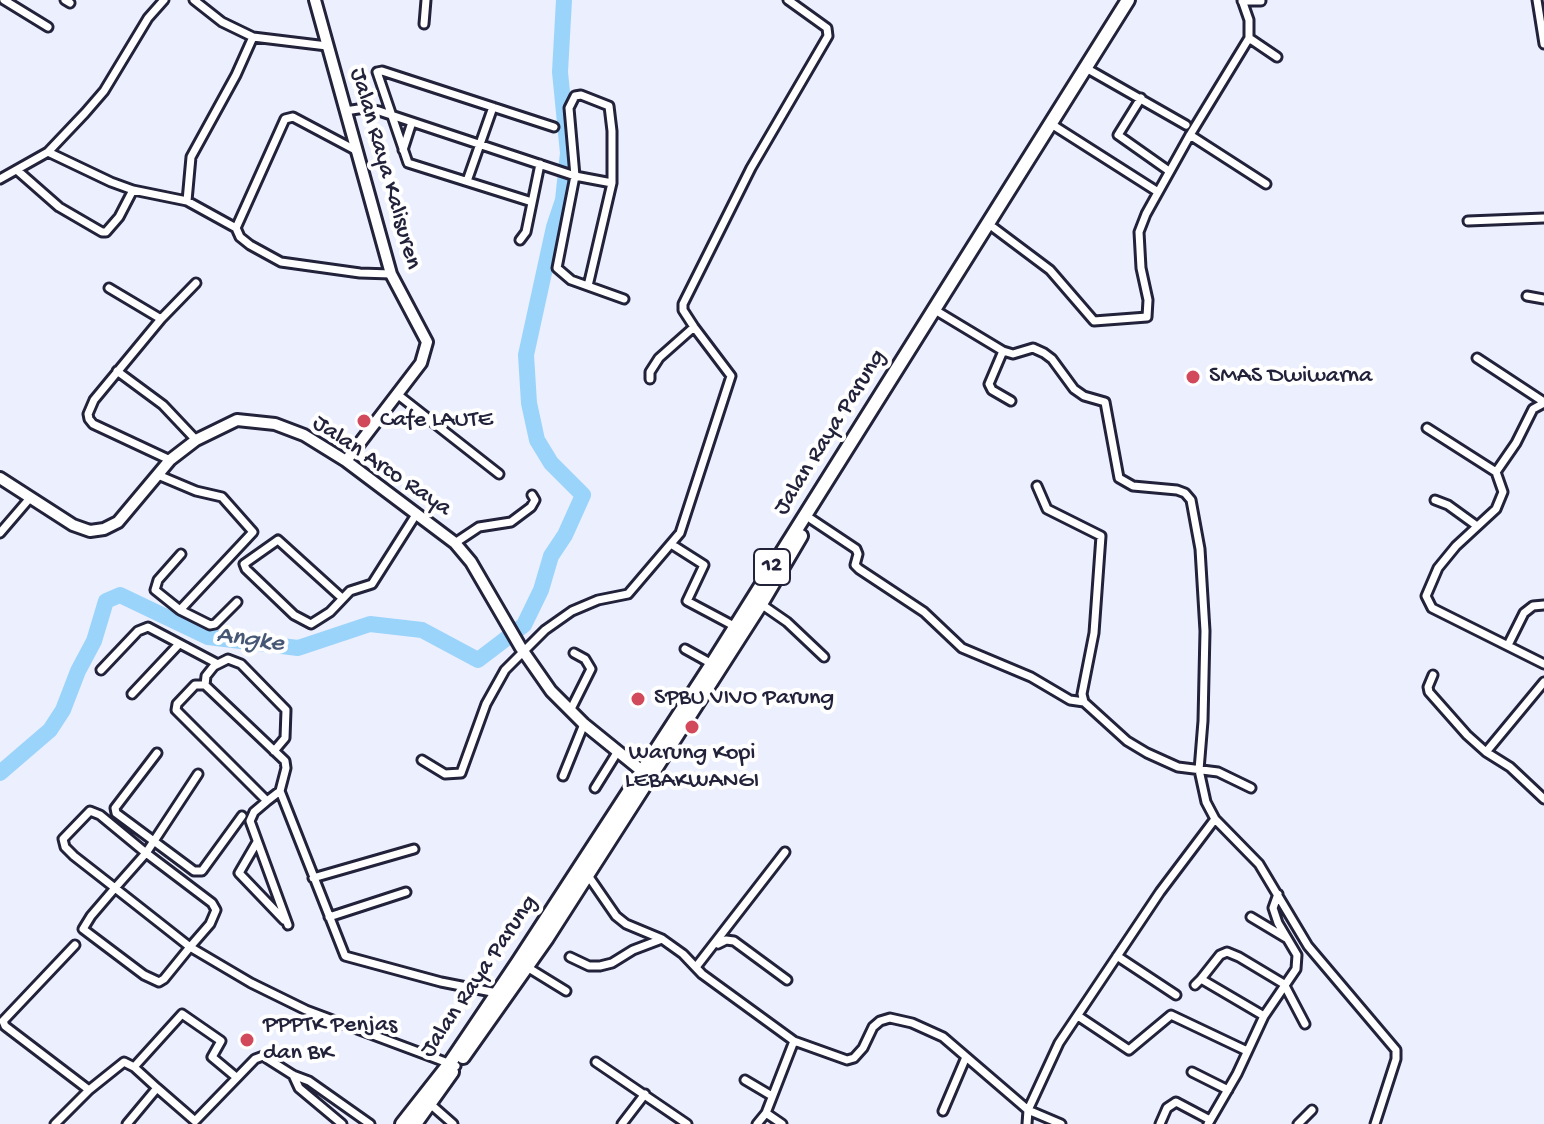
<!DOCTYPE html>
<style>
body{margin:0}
canvas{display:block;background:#eceffe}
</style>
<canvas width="1544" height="1124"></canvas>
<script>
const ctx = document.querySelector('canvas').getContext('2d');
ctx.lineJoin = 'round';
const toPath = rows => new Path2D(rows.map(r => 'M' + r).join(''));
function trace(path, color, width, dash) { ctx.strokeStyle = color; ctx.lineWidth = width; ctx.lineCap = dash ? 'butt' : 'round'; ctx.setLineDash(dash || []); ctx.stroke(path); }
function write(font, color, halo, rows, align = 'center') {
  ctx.font = font + ' "Gochi Hand",sans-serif'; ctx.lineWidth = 8; ctx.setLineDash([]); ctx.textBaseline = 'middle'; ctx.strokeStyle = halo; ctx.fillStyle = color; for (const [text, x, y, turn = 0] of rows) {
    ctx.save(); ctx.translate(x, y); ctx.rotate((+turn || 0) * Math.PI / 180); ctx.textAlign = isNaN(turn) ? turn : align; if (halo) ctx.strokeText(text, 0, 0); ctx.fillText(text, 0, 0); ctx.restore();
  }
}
const river = toPath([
 [0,773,50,730,63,710,78,671,94,641,106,601,120,595,208,637,298,648,370,624,422,630,478,660,524,625,541,590,551,556,565,535,583,495,551,463,537,440,529,403,526,355,554,227,563,200,568,153,560,72,564,0]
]);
const minor = toPath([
 [4,0,48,27],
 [65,0,70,3],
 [194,0,222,22,253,37,327,46],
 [1537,0,1544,44],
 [1242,1,1261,1],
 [424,24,426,0],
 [1249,38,1277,57],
 [1086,68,1186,125],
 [1141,98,1118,135,1169,171],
 [345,111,365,108,379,111,575,176,612,183],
 [1056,127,1158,192],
 [1190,135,1266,184],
 [403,150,412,122],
 [48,152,111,182,133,190,187,201,236,228,240,237,250,245,281,262,360,273,391,274],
 [18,171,59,207,102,232,106,232,119,217,133,190],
 [0,179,48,152,85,113,104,91,148,18,164,0],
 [467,181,493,107],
 [187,201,191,157,236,75,253,37],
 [532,202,408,163,377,72,382,71,554,127],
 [1468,221,1544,218],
 [236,228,285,119,293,117,357,151],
 [994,228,1050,270,1094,321,1147,317,1148,300,1141,268,1139,232,1146,214,1190,135,1249,38,1249,20,1242,0],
 [520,240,526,232,540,164],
 [588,286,612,183,612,131,609,106,581,95,575,96,569,108,575,176,557,268,571,280,624,299],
 [109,288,161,319,94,400,88,414,89,419,93,424,170,460],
 [1527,296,1544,299],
 [935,310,1003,351,1013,354,1033,348,1044,353,1052,359,1074,389,1084,396,1105,402,1119,478,1133,486,1177,490,1185,493,1191,500,1200,549,1205,631,1203,721,1199,770,1206,802,1215,819,1259,864,1308,946,1396,1050,1396,1059,1375,1124],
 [161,319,196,283],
 [1003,351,989,384,992,390,1011,401],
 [1477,358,1544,402],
 [117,371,163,405,196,440],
 [650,379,650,372,659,358,694,327],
 [397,394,499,474],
 [1544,403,1533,409,1516,443,1496,472,1503,492,1496,509,1456,546,1438,568,1426,596,1432,608,1544,664],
 [1427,428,1496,472],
 [158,475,196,491,222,497,253,532,180,610,155,590,158,580,181,554],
 [1037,486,1047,509,1101,536,1094,633,1082,694,1084,702,1127,741,1147,753,1178,767,1218,772,1251,788],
 [1435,500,1448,505,1477,526],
 [811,519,856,549,858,554,855,565,859,569,924,612,962,648,1031,677,1070,700,1084,702],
 [0,533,30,498],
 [455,543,479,527,511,522,531,507,535,500,532,495],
 [671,544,704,565,687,601,734,626],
 [342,598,278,540,244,564,246,569,294,615,311,624,330,612,350,591,372,584,417,513],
 [761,604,787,622,824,657],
 [180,610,210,625,215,624,237,602],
 [1508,645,1524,613,1533,606,1544,605],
 [685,649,712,664],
 [101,670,138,631,148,627,218,664],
 [1433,675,1428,687,1429,692,1467,735,1486,752,1510,767,1544,799],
 [205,685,206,676,214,666,228,659,241,664,286,710,285,738,274,751],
 [132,694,179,644],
 [570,711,591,669,585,659,574,653],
 [1486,752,1544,682],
 [157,753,115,808,116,813,186,865,194,871,202,871,242,816],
 [422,760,445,774,461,773,486,704,505,670,545,630,572,611,598,600,628,594,680,533,731,376,694,327,683,310,683,304,751,168,828,36,827,28,788,0],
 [198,774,154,841,146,853,115,888,91,916,83,929,144,975,159,982,164,979,190,947,210,924,216,910,212,903,146,853,100,815,90,811,63,839,65,847,74,856,115,888,129,899,190,947,251,983,306,1010,456,1066],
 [563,776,584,724],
 [595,788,618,751],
 [280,791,345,956,441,982,497,993],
 [267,801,176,710,177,704,195,685,205,685,285,761,286,768,280,791,267,801,254,812,250,821,288,925],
 [257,842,239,873,284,920],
 [587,874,616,916,626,924,662,939,683,954,702,974,794,1041,847,1060,854,1058,863,1048,873,1027,880,1021,890,1018,912,1023,943,1037,1028,1110,1061,1124],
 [313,878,414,849],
 [329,917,406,892],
 [1251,917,1286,938],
 [718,944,726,940,734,941,787,980],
 [75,945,3,1021,5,1026,89,1090],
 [1117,956,1176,995],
 [570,957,589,966,600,966,612,963,633,950,662,939],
 [527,967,566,991],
 [696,967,785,852],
 [1201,979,1220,955,1227,952,1239,957,1284,984,1305,1024],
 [1195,985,1201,979,1264,1016],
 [1078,1016,1129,1050,1171,1015,1247,1051],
 [596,1062,687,1124],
 [134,1067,182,1014,221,1041,212,1057,236,1077],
 [1192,1072,1228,1090],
 [293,1075,299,1088,342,1124],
 [745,1080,772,1096],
 [428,1102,453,1124],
 [943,1111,966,1057],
 [766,1113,782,1124],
 [55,1124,89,1090,124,1062,134,1067,157,1088],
 [127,1124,157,1088,195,1121,255,1059,263,1056,293,1075,309,1081,370,1124],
 [622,1124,645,1094],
 [757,1124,766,1113,794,1041],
 [1027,1124,1028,1110,1059,1043,1160,892,1215,819],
 [1160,1124,1167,1108,1176,1102,1210,1120],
 [1208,1124,1237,1074,1264,1016,1296,969,1297,955,1278,923,1273,908,1278,894],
 [1298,1124,1312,1110]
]);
const secondary = toPath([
 [315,0,391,274,427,342,421,363,346,461],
 [0,478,73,525,90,531,104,529,118,522,170,460,196,440,237,420,275,424,304,435,346,461,455,543,471,562,521,648,551,691,584,724,642,771]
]);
const trunk = toPath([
 [463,1057,547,938,761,604,801,536],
 [402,1124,450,1063,518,962,712,664,1128,0],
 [415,1124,452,1072]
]);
const markers = [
 [1193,377,8,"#d1495b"],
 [364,421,8,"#d1495b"],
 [638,699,8,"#d1495b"],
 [692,727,8,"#d1495b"],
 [247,1040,8,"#d1495b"]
];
const shields = [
 [772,567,36]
];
const shieldNames = [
 ["12",772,567]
];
const streetNames = [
 ["Jalan Raya Kalisuren",384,169,74],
 ["Jalan Raya Parung",831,433,-58],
 ["Jalan Arco Raya",381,467,34],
 ["Jalan Raya Parung",480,977,-56]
];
const poiNames = [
 ["SMAS Dwiwarna",1209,377],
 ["Cafe LAUTE",380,421],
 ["SPBU VIVO Parung",654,699],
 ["Warung Kopi",692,754,"center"],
 ["LEBAKWANGI",692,782,"center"],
 ["PPPTK Penjas",263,1026],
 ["dan BK",263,1054]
];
const waterNames = [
 ["Angke",250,641,8]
];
trace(river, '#9bd4fb', 16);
trace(minor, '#22223b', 13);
trace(secondary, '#22223b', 16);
trace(trunk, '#22223b', 18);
trace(minor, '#fff', 7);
trace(secondary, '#fff', 10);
trace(trunk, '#fff', 12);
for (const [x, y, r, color] of markers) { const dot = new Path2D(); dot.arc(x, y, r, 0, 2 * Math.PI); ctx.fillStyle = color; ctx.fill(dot); trace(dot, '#fff', 3); }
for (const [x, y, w] of shields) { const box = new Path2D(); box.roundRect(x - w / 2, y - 18, w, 36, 6); ctx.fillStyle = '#fff'; ctx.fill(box); trace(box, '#22223b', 2); }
write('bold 22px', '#22223b', null, shieldNames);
write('24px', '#22223b', '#fff', streetNames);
write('24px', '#22223b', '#fff', poiNames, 'left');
write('italic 26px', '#465775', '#fff', waterNames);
</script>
